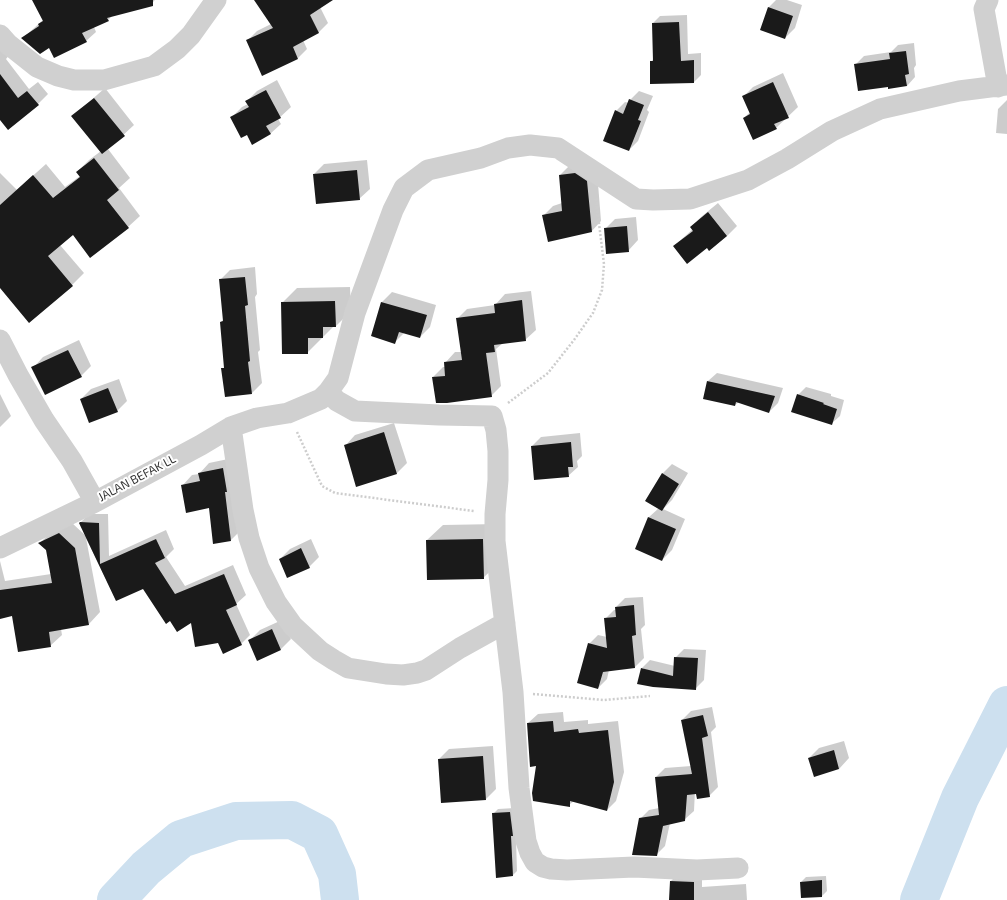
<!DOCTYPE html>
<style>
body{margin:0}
canvas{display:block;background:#fff}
</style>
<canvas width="1007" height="900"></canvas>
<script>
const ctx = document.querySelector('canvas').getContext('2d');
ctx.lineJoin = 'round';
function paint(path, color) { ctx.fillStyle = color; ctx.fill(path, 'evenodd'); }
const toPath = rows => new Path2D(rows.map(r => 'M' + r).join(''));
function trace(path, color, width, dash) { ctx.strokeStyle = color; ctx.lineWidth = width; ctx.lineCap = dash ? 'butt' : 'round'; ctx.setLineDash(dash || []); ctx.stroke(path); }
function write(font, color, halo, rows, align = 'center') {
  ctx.font = font + ' "Exo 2",sans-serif'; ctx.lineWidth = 4; ctx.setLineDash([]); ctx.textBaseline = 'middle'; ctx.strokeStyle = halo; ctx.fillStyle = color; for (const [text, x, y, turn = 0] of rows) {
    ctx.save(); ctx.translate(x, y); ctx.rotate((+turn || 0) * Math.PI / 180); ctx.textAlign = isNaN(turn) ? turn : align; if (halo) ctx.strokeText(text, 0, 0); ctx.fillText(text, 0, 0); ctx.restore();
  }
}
const shadow = toPath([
 [33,0,155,0,149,6,113,15,108,20,94,27,96,32,86,41,50,47,23,38,43,20],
 [255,0,332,0,320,7,328,23,318,33,303,40,307,49,298,58,248,40,257,31,271,24],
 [776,0,787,0,802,5,795,28,785,38,761,30,769,7],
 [687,15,688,54,701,53,701,75,694,82,651,62,654,58,653,23,660,16],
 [0,43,16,47,6,59,29,89,38,82,48,94,38,104,0,118],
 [914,43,916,65,914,68,915,77,907,86,889,86,855,65,864,56,891,52,898,45],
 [783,73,798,107,776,128,744,118,750,112,743,97,753,87],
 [277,80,291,107,278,119,281,124,270,134,247,134,232,117,242,107,248,104,247,101,257,91],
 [105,88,134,125,108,149,130,178,119,188,140,216,128,227,74,234,60,245,84,273,72,285,0,287,0,173,17,190,46,164,65,187,80,176,77,172,89,160,101,151,73,116],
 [639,91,653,96,647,110,649,112,638,141,629,150,616,111,625,102,629,103,630,100],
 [1007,100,1007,134,996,133,998,109],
 [367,160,370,189,359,199,314,174,324,164],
 [570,165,597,171,601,221,591,232,543,216,553,206,562,203,560,175],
 [718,203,737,226,727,236,709,250,707,247,674,246,693,229,691,227,701,217],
 [636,217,638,240,628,251,605,229,615,219],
 [255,267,257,294,255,297,260,350,258,352,262,383,252,393,222,369,225,367,221,322,224,319,220,280,230,270],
 [350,287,351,311,336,326,334,326,307,353,282,303,297,288],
 [531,291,536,330,525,340,503,343,496,349,501,386,491,396,433,377,443,367,445,367,445,363,455,352,462,352,457,319,467,309,495,305,505,294],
 [392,292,436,305,430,327,420,337,405,332,395,342,372,336,382,302],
 [79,340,91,366,81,376,33,368,43,357],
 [717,373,783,388,778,403,769,412,739,402,735,405,708,381],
 [119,379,127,401,117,411,81,399,91,389],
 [806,387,831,394,831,396,844,400,840,416,831,424,798,395],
 [0,394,11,416,0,427],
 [394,423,407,463,397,473,345,446,355,435],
 [580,433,582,456,577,461,578,467,568,476,532,446,541,437],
 [233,458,241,530,231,540,209,507,182,486,192,475,199,474,209,463],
 [672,464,688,473,672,500,663,509,685,519,672,550,662,560,636,548,649,517,659,508,662,474],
 [89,514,108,514,109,556,166,530,174,549,166,557,185,586,233,565,246,595,236,604,250,635,241,644,219,642,192,621,170,620,143,588,116,600,86,538,100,612,89,624,61,629,62,635,50,646,13,615,0,618,0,561,5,581,51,574,47,549,40,543,51,532,71,522,87,537,80,523],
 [498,524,499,563,483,578,427,540,443,525],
 [311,539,319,557,309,567,280,559,290,549],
 [643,597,645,625,641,629,644,658,635,667,609,670,607,679,598,688,589,644,598,635,607,637,605,619,614,610,616,610,616,607,625,598],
 [282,620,291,639,281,649,250,640,260,630],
 [684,649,706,650,704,680,695,689,642,668,650,660,675,666,675,658],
 [712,707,716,727,711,732,718,787,709,796,695,790,694,811,684,820,670,823,665,846,656,855,640,819,649,810,659,808,656,777,665,768,691,766,682,720,691,711],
 [563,712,564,722,588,720,588,724,618,721,624,772,616,801,607,810,574,801,569,805,537,765,528,723,538,714],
 [844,741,849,758,839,769,809,758,819,748],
 [493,746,496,789,486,799,439,759,449,749],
 [515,808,517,871,513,875,493,814,498,809],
 [679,873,702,874,702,887,746,884,747,900,670,900,671,881],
 [826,876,827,891,822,896,801,882,806,877]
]);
const river = toPath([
 [116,900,146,868,181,839,236,821,292,820,319,834,337,874,340,900],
 [919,900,960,798,1007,705]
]);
const building = toPath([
 [32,0,153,0,153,6,107,18,109,21,82,33,87,42,54,58,49,48,40,54,21,38,39,26,38,24,43,21],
 [254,0,333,0,310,15,319,33,293,47,298,59,262,76,246,40,273,28],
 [768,7,793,16,785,39,760,30],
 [679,22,681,61,694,60,694,83,650,84,650,61,653,61,652,23],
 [906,51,909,74,905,75,907,86,888,89,888,87,858,91,854,64,890,59,889,53],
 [0,74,18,98,27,91,39,105,8,130,0,120],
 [773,82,789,118,774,124,777,129,753,140,743,118,750,114,742,96],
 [266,90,281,118,266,126,271,134,252,145,247,135,241,138,230,117,249,107,245,101],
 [94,98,125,136,102,154,71,116],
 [629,99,644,105,638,120,641,121,629,151,603,141,615,110,623,114],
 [94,158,119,190,107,200,129,228,90,258,73,235,48,256,73,286,29,323,0,288,0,205,33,175,53,198,80,177,76,172],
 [357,170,360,200,316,204,313,174],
 [575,173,587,181,592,232,548,242,542,215,562,211,559,175],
 [708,212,727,236,709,251,707,248,687,264,673,246,693,231,690,227],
 [627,226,629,252,606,254,604,228],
 [245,277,248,305,245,306,250,361,248,362,252,394,225,397,221,368,224,368,220,322,223,321,219,279],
 [522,300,526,341,494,345,495,352,486,353,492,397,447,403,436,403,432,377,445,376,444,362,462,360,456,318,495,313,494,304],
 [335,301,336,327,323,327,323,338,308,338,308,354,282,354,281,302],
 [381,302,427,315,420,338,399,332,395,344,371,336],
 [68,350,82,377,45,395,31,367],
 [707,381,775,396,769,413,736,402,735,406,703,399],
 [108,388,118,412,89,423,80,399],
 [797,394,824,403,823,404,837,409,832,425,791,412],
 [384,432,397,474,356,487,344,445],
 [571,442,573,467,568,467,569,477,534,480,531,446],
 [223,468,227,492,225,492,231,541,213,544,209,508,186,513,181,485,200,481,198,473],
 [662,473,679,484,662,511,645,501],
 [648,517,676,529,662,561,635,549],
 [80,522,99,523,100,564,156,539,165,558,155,563,175,594,224,574,237,605,226,610,242,645,223,654,218,643,195,647,191,623,177,632,170,621,166,624,143,589,116,601,79,523],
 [59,533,75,548,89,625,49,632,51,647,18,652,12,616,0,619,0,590,52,583,46,550,38,543],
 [483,539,484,579,427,580,426,540],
 [301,548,310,568,287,578,279,559],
 [634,605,636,635,632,636,635,668,603,672,598,689,577,683,588,643,607,648,604,618,616,617,615,607],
 [272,629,281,650,257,661,248,640],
 [674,657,698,658,696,690,653,687,637,684,641,668,673,676],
 [703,715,708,736,702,738,710,797,697,799,696,794,687,795,685,821,663,826,657,856,632,855,639,818,659,815,655,777,692,774,681,720],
 [553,721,554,732,578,729,579,733,608,730,614,782,607,811,570,801,570,807,533,801,532,793,536,766,530,767,527,723],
 [834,750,839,769,814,777,808,758],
 [483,756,486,800,441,803,438,759],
 [510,812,513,836,511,836,513,876,496,878,492,813],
 [822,880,822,897,801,898,800,882],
 [670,881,694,882,694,900,669,900]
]);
const path = toPath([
 [508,403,548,373,574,340,593,313,602,290,604,264,596,199],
 [297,432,322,486,335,493,474,511],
 [533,694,604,700,650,696]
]);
const minor = toPath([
 [988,0,984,9,998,87],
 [0,35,8,44,37,67,58,76,74,80,104,80,154,66,177,49,191,35,216,0],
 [0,340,18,375,44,420,72,461,95,502,201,445,231,427,257,418,288,413,321,399,328,392,338,378,355,313,393,210,404,188,428,170,481,158,508,148,530,145,558,148,636,199,653,200,690,199,748,180,787,159,832,131,880,109,959,91,1007,85],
 [328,392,337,401,355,411,439,415,492,416,496,430,498,451,498,480,495,514,495,541,513,692,519,788,526,841,530,853,535,862,543,867,551,869,567,870,634,867,697,870,738,868],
 [231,427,243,510,249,538,259,568,276,602,293,626,320,651,334,660,348,668,386,674,403,675,417,673,426,670,460,648,505,623],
 [0,548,95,502]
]);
const streetNames = [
 ["JALAN BEFAK LL",137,478,-28]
];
paint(shadow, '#0003');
trace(river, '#cde0ef', 38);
paint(building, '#1a1a1a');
trace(path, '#cdcdcd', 2.5, [2, 2]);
trace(minor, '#d0d0d0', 21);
write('12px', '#333', '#fff', streetNames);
</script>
